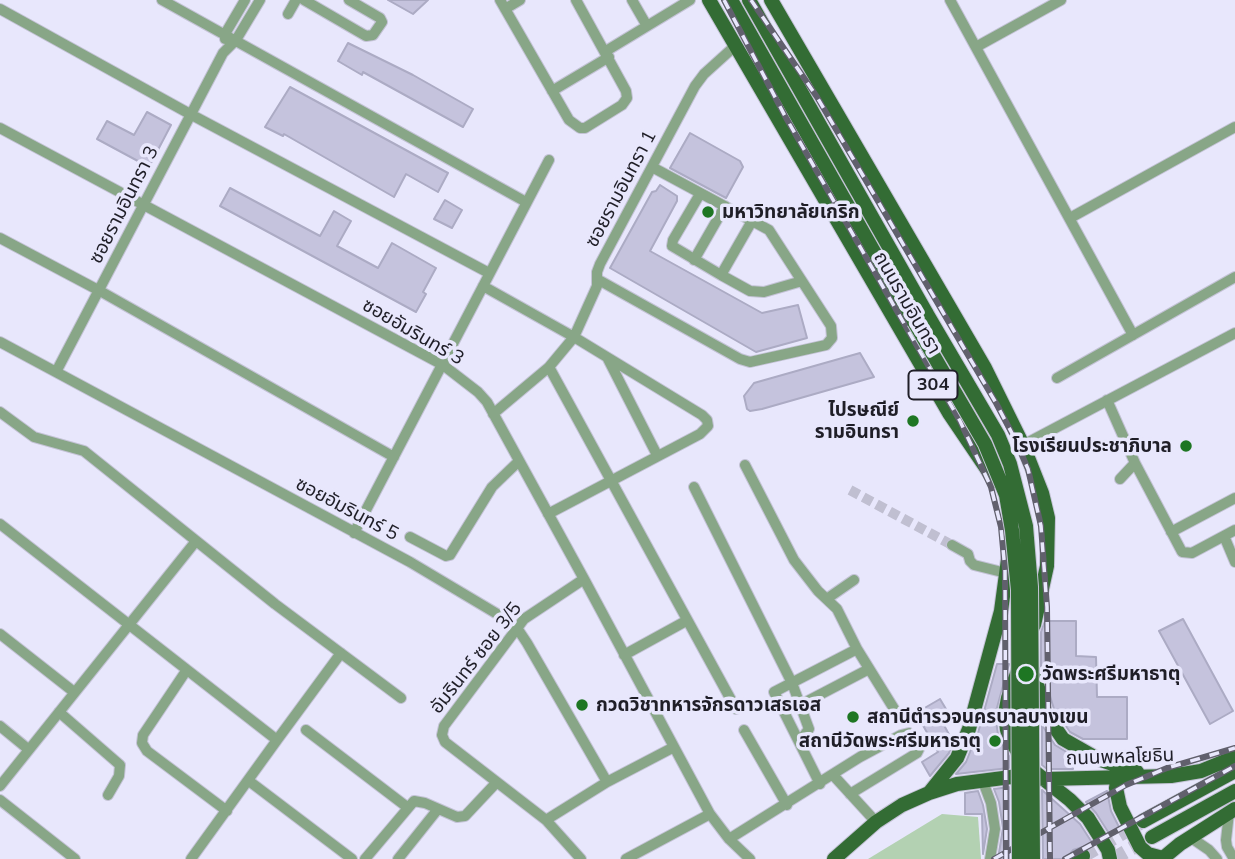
<!DOCTYPE html>
<meta charset="utf-8">
<style>
body{margin:0}
canvas{display:block;background:#e8e7fc}
</style>
<canvas width="1235" height="859"></canvas>
<script>
const ctx = document.querySelector('canvas').getContext('2d');
ctx.lineJoin = 'round';
function paint(path, color) { ctx.fillStyle = color; ctx.fill(path, 'evenodd'); }
const toPath = rows => new Path2D(rows.map(r => 'M' + r).join(''));
function trace(path, color, width, dash) { ctx.strokeStyle = color; ctx.lineWidth = width; ctx.lineCap = dash ? 'butt' : 'round'; ctx.setLineDash(dash || []); ctx.stroke(path); }
function write(font, color, halo, rows, align = 'center') {
  ctx.font = font + ' Mulish,"Noto Sans Thai",sans-serif'; ctx.lineWidth = 7; ctx.setLineDash([]); ctx.textBaseline = 'middle'; ctx.strokeStyle = halo; ctx.fillStyle = color; for (const [text, x, y, turn = 0] of rows) {
    ctx.save(); ctx.translate(x, y); ctx.rotate((+turn || 0) * Math.PI / 180); ctx.textAlign = isNaN(turn) ? turn : align; if (halo) ctx.strokeText(text, 0, 0); ctx.fillText(text, 0, 0); ctx.restore();
  }
}
const green = toPath([
 [942,814,978,817,981,859,868,859]
]);
const building = toPath([
 [388,0,428,0,413,14,388,0],
 [348,43,413,75,473,109,463,127,363,72,362,75,338,61,348,43],
 [290,87,448,173,438,192,406,174,394,197,284,134,283,136,265,127,290,87],
 [147,112,171,125,149,167,97,139,107,121,134,135,147,112],
 [690,133,740,161,743,167,726,198,670,168,690,133],
 [660,185,677,196,677,201,650,251,762,313,798,305,807,338,756,352,610,268,652,192,656,191,660,185],
 [230,188,320,236,334,211,351,221,337,246,378,268,392,243,436,268,423,292,426,294,416,312,220,206,230,188],
 [445,200,462,210,452,228,434,219,445,200],
 [860,353,874,377,762,409,750,411,747,409,744,396,754,383,860,353],
 [1183,619,1233,711,1210,724,1159,631,1183,619],
 [1045,621,1076,621,1076,656,1096,657,1097,697,1127,697,1127,739,1083,739,1070,732,1054,709,1041,667,1041,632,1045,621],
 [997,664,1009,664,995,715,998,734,1009,756,1009,768,956,774,966,762,974,742,978,742,978,733,997,664],
 [940,699,946,709,938,714,953,742,949,753,930,776,922,762,938,752,916,713,940,699],
 [1042,725,1055,745,1073,756,1073,769,1047,769,1042,765,1042,725],
 [1009,787,1009,859,998,859,1003,828,999,802,994,789,1009,787],
 [1042,790,1080,824,1093,844,1073,850,1066,859,1043,859,1042,790],
 [978,791,983,805,987,829,983,854,982,814,965,814,965,793,978,791],
 [1107,791,1111,811,1120,829,1110,835,1096,813,1086,802,1107,791]
]);
const minorTunnel = toPath([
 [850,490,952,545]
]);
const majorTunnel = toPath([
 [1083,856,1140,823],
 [1113,859,1148,839]
]);
const minor = toPath([
 [162,0,526,202],
 [304,0,366,36,373,35,382,22,380,18,349,0],
 [500,0,569,120,580,128,585,128,622,105,627,98,626,91,576,0],
 [632,0,647,26],
 [950,0,1133,335],
 [0,9,190,114,489,273],
 [505,9,520,0],
 [288,14,296,0],
 [225,39,225,34,245,0],
 [976,47,1061,0],
 [606,51,690,0],
 [552,91,609,57],
 [0,128,443,365,478,392,487,402,584,579,710,814,729,839,750,859],
 [700,194,673,240,672,246,721,275],
 [1070,218,1235,127],
 [752,221,721,275,750,291,764,292,802,281],
 [0,238,100,291,394,457],
 [694,260,725,206],
 [597,279,740,359,750,362,826,345,832,338,831,326,769,230,652,167],
 [483,286,574,337,702,415,707,420,708,426,700,434,548,514],
 [0,342,410,562,504,618,517,628,527,643,607,782],
 [608,359,657,455],
 [549,367,736,709],
 [56,372,223,53,236,40,260,0],
 [1057,378,1235,277],
 [1107,400,1135,463,1120,479],
 [0,412,34,437,84,451,275,604,401,698],
 [493,414,549,367,574,337,597,286,597,272,600,264,695,86,704,74,735,46],
 [1023,445,1235,333],
 [1135,463,1182,552,1192,553,1235,530],
 [745,465,794,560,818,591,837,609,857,649,774,692,799,742],
 [694,487,792,683,809,729,799,742,820,784],
 [0,524,277,740,191,859],
 [1171,532,1235,498],
 [354,533,549,160],
 [1224,536,1235,562],
 [410,537,446,556,450,555,492,487,519,461],
 [952,545,968,554,970,561,974,565,1006,573],
 [828,598,854,580],
 [0,634,74,692],
 [857,649,896,712],
 [624,655,686,621],
 [186,671,143,735,142,743,147,751,227,811],
 [800,705,869,669],
 [59,712,120,765,119,776,108,795],
 [0,726,28,749],
 [306,730,407,807],
 [744,730,787,805],
 [277,740,341,653],
 [833,775,876,822],
 [982,779,991,803,995,829,990,859],
 [249,781,352,859],
 [0,786,196,541],
 [0,800,75,859],
 [1229,813,1226,840,1227,847,1234,859],
 [546,820,607,782,674,747],
 [1190,837,1209,850,1217,859],
 [729,839,860,757,901,735,909,733,920,740,921,745,917,753,850,794],
 [365,859,414,801,425,803,457,817,465,816,496,783],
 [398,859,438,809],
 [581,859,546,820,445,742,442,735,444,726,524,619,584,579],
 [626,859,710,814]
]);
const major = toPath([
 [709,0,949,413,995,481],
 [731,0,914,322],
 [749,0,927,314],
 [771,0,985,368,1023,445,1042,493,1048,518,1047,566,1034,625],
 [1018,671,1008,698,1005,714,1007,730,1015,747,1026,765,1070,800,1088,818,1108,850,1110,859],
 [1034,673,1045,713,1063,739,1098,759,1137,772],
 [1123,777,1117,781,1116,788,1120,807,1140,847,1148,854,1163,858],
 [929,793,957,758,969,729,1001,611,1009,552,1008,542],
 [1143,821,1235,771],
 [1152,837,1235,791],
 [834,859,876,822,902,805,929,793,957,784,1011,777,1045,779,1171,776,1201,771,1235,757],
 [1077,859,1083,856],
 [1162,859,1180,844,1235,809]
]);
const rail = toPath([
 [724,0,785,116,960,421,991,487,1001,527,1005,570,1006,859],
 [751,0,817,97,996,403,1015,439,1028,469,1041,526,1047,607,1050,859],
 [994,859,1126,785,1167,768,1235,748],
 [1065,859,1235,766]
]);
const majorBridge = toPath([
 [927,314,998,435,1010,464,1026,526,1031,587,1033,859],
 [914,322,985,444,1006,495,1012,530,1018,590,1019,859]
]);
const markers = [
 [708,212,7,"#1e7623"],
 [913,421,7,"#1e7623"],
 [1186,446,7,"#1e7623"],
 [1026,674,9,"#1e7623"],
 [582,705,7,"#1e7623"],
 [853,717,7,"#1e7623"],
 [995,741,7,"#1e7623"]
];
const shields = [
 [933,385,49]
];
const shieldNames = [
 ["304",933,385]
];
const streetNames = [
 ["ซอยรามอินทรา 1",621,189,-62],
 ["ซอยรามอินทรา 3",124,205,-63],
 ["ถนนรามอินทรา",907,303,60],
 ["ซอยอัมรินทร์ 3",413,332,30],
 ["ซอยอัมรินทร์ 5",347,509,28],
 ["อัมรินทร์ ซอย 3/5",476,658,-52],
 ["ถนนพหลโยธิน",1120,757,-2]
];
const poiNames = [
 ["มหาวิทยาลัยเกริก",722,212],
 ["ไปรษณีย์",899,410,"right"],
 ["รามอินทรา",899,432,"right"],
 ["โรงเรียนประชาภิบาล",1172,446,"right"],
 ["วัดพระศรีมหาธาตุ",1042,674],
 ["กวดวิชาทหารจักรดาวเสธเอส",596,705],
 ["สถานีตำรวจนครบาลบางเขน",867,717],
 ["สถานีวัดพระศรีมหาธาตุ",981,741,"right"]
];
paint(green, '#b3d1b2');
paint(building, '#c5c3dd');
trace(building, '#acabc4', 2);
trace(minorTunnel, '#c0bfd1', 10, [10, 5]);
trace(majorTunnel, '#c0bfd1', 14, [14, 7]);
trace(minor, '#c4c3d6', 12);
trace(major, '#c4c3d6', 16);
trace(minor, '#88a687', 10);
trace(major, '#336c34', 14);
trace(rail, '#61606d', 6);
trace(rail, '#e8e7fc', 3.5, [10]);
trace(majorBridge, '#c4c3d6', 16, []);
trace(majorBridge, '#336c34', 14);
for (const [x, y, r, color] of markers) { const dot = new Path2D(); dot.arc(x, y, r, 0, 2 * Math.PI); ctx.fillStyle = color; ctx.fill(dot); trace(dot, '#e8e7fc', 2.5); }
for (const [x, y, w] of shields) { const box = new Path2D(); box.roundRect(x - w / 2, y - 14.5, w, 29, 5); ctx.fillStyle = '#e8e7fc'; ctx.fill(box); trace(box, '#1f1e27', 2); }
write('bold 18px', '#1f1e27', null, shieldNames);
write('19px', '#1f1e27', '#e8e7fc', streetNames);
write('bold 19px', '#1f1e27', '#e8e7fc', poiNames, 'left');
</script>
